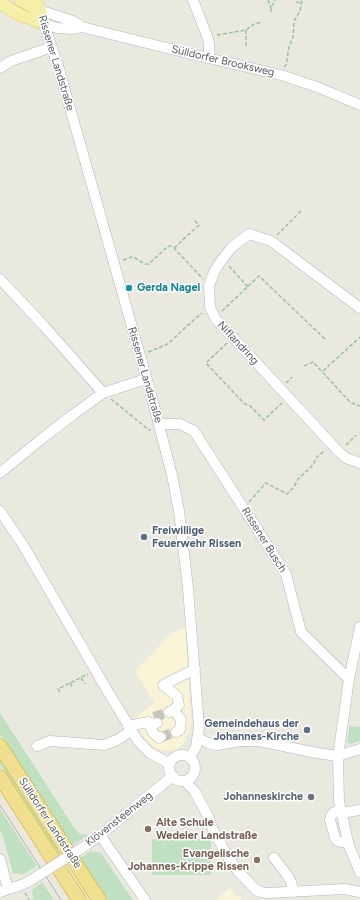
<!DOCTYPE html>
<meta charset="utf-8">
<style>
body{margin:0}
canvas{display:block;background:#eae9e0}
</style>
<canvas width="360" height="900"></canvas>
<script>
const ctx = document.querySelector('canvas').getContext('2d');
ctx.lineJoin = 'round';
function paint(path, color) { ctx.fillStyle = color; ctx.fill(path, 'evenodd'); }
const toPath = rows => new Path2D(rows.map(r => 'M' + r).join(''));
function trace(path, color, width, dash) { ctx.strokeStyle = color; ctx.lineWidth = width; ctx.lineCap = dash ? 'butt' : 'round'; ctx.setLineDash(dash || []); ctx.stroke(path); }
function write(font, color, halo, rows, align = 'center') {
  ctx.font = font + ' Figtree,sans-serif'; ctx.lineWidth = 3; ctx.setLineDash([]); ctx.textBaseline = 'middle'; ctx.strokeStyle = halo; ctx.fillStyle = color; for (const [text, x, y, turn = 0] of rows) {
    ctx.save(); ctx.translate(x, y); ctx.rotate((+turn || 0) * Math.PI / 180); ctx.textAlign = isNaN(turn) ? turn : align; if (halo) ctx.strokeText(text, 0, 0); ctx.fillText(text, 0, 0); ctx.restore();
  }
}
const commercial = toPath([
 [185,627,191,721,189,732,184,744,175,750,166,751,156,748,146,740,133,719,154,703,135,671,171,634],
 [230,888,237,897,240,896,242,900,215,900]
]);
const green = toPath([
 [0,713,75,829,80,834,89,835,70,846,0,734],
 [350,726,360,727,360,741,350,744,347,742],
 [0,755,62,851,58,854,0,765],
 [0,809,37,866,24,874,13,873,3,837,0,830],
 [152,839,211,839,211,875,152,875],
 [91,851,101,853,133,900,108,900,80,858],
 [42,882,54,900,27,900,34,899,32,893,33,889]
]);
const minorTunnel = toPath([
 [154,717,169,712],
 [161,737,176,732]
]);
const path = toPath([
 [268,0,271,8],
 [296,2,302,3],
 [271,12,271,8,275,0],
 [246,30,246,47],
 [217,35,246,30,254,24,262,22],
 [284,67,286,65,289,47,293,37,294,21,300,11,302,0],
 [277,235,301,211],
 [174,248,199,225,193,219],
 [123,260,132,257,135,258,145,264,148,264,151,262,166,248,169,246,171,246,174,248,203,279],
 [229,266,248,287],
 [222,311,259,276,326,340],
 [227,343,206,363,237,396,245,404,250,406,264,420,282,403],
 [148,352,168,344,187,326,202,313],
 [304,366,313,362,350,402,356,405,360,406],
 [323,371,360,337],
 [286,383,292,377],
 [111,399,149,430,151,430],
 [346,445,356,435],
 [249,502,266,483,287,494,294,487,298,479,313,465,316,458,325,450],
 [81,678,85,684],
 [70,683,72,687],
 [60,692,58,689,88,674],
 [25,893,29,900]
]);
const minor = toPath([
 [193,0,207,36,209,43,209,57],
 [39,10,73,21,82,27,183,52,281,75,317,87,360,105],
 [44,24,59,69,149,387,172,475,179,511,188,588,199,727,196,747,190,757],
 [44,24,58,28,72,29,82,27],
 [0,68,11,61,52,47],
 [0,279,44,326,103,393],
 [360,308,271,241,249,234,232,247,218,265,214,272,209,286,210,307,215,318,339,452,346,458,360,463],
 [159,424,180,424,194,431,286,574,301,632,349,679],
 [0,473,44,437,74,414,103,393,146,379],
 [0,511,23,545,107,690,138,741,150,753,170,764],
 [360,627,349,679,338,756,339,802,349,846,360,872],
 [173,710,179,705,177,696,163,685,195,669],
 [169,712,173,710,181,719,180,730,176,732],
 [148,722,153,733,159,738,161,737],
 [128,726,148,722,154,724,157,723],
 [198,738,208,743,217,745,241,741,259,741,317,753,338,756,360,749],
 [37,746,50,741,104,745,117,740,131,731],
 '169 768a13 13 0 1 1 26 0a13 13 0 1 1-26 0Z',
 [185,781,195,792,208,816,213,830,227,855,237,870,256,890,261,892,267,893,345,889,359,892],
 [341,809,333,813,331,816,330,820,335,838,337,841,341,842,348,841],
 [342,813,360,810],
 [100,835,145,900],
 [85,846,100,835,173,776],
 [274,858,288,876,291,882,294,892],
 [0,859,8,889],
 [0,892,21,885,28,882]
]);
const major = toPath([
 [20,0,39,10],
 [36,0,44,24],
 [0,3,20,15,44,24]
]);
const highway = toPath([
 [0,746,99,900],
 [0,777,79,900]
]);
const tram = toPath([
 [0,805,61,900]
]);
const minorBridge = toPath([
 [28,882,85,846]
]);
const markers = [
 [129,288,4,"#0f9aa8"],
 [144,537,4,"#5c6f8a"],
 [307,730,4,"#5c6f8a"],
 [311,797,4,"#6b7280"],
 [148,829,4,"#8d6e63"],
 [257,860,4,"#8d6e63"]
];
const streetNames = [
 ["Sülldorfer Brooksweg",223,61,13],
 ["Rissener Landstraße",56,63,73],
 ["Niflandring",238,343,47],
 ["Rissener Landstraße",145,375,74],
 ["Rissener Busch",264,540,58],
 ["Klövensteenweg",119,819,-38],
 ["Sülldorfer Landstraße",50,823,57]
];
const cultureNames = [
 ["Gerda Nagel",137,288]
];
const serviceNames = [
 ["Freiwillige",152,531],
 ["Feuerwehr Rissen",152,544],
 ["Gemeindehaus der",299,724,"right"],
 ["Johannes-Kirche",299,737,"right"]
];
const worshipNames = [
 ["Johanneskirche",303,797]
];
const educationNames = [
 ["Alte Schule",156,823],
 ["Wedeler Landstraße",156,836],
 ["Evangelische",249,854,"right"],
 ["Johannes-Krippe Rissen",249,867,"right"]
];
paint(commercial, '#f9f4d6');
paint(green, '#bfe0c1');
trace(minorTunnel, '#c6c6c0', 10, [10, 5]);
trace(minor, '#b3b5ba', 11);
trace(major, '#e2c762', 13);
trace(highway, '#d4a616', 15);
trace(path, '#99c0a7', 1.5, [4, 2]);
trace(minor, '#fff', 10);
trace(major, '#f6efaa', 12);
trace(highway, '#f1df90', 14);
trace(tram, '#b1b2b2', 1);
trace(minorBridge, '#b3b5ba', 11, []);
trace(minorBridge, '#fff', 10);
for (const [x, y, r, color] of markers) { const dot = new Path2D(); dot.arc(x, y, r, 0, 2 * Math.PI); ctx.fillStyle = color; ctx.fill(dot); trace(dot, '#fff', 1.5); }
write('11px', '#595c60', '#fff', streetNames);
write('bold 11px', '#0d838f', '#fff', cultureNames, 'left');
write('bold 11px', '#4e5e75', '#fff', serviceNames, 'left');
write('bold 11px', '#5b616d', '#fff', worshipNames, 'right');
write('bold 11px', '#785e54', '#fff', educationNames, 'left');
</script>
